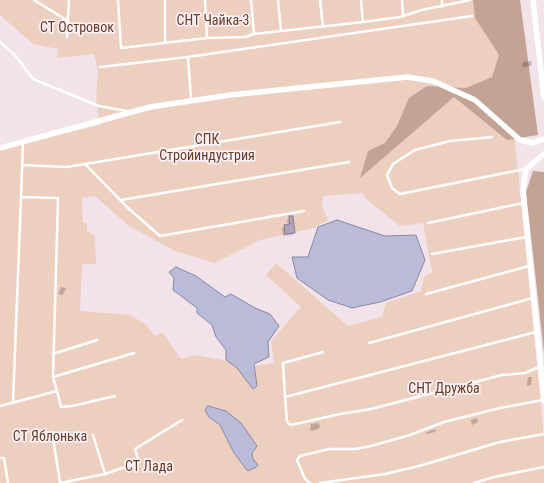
<!DOCTYPE html>
<meta charset="utf-8">
<style>
body{margin:0}
canvas{display:block;background:#f2e3eb}
</style>
<canvas width="544" height="483"></canvas>
<script>
const ctx = document.querySelector('canvas').getContext('2d');
ctx.lineJoin = 'round';
function paint(path, color) { ctx.fillStyle = color; ctx.fill(path, 'evenodd'); }
const toPath = rows => new Path2D(rows.map(r => 'M' + r).join(''));
function trace(path, color, width, dash) { ctx.strokeStyle = color; ctx.lineWidth = width; ctx.lineCap = dash ? 'butt' : 'round'; ctx.setLineDash(dash || []); ctx.stroke(path); }
function write(font, color, halo, rows, align = 'center') {
  ctx.font = font + ' "Roboto Condensed",sans-serif'; ctx.lineWidth = 3.5; ctx.setLineDash([]); ctx.textBaseline = 'middle'; ctx.strokeStyle = halo; ctx.fillStyle = color; for (const [text, x, y, turn = 0] of rows) {
    ctx.save(); ctx.translate(x, y); ctx.rotate((+turn || 0) * Math.PI / 180); ctx.textAlign = isNaN(turn) ? turn : align; if (halo) ctx.strokeText(text, 0, 0); ctx.fillText(text, 0, 0); ctx.restore();
  }
}
const green = toPath([
 [0,0,473,0,475,18,499,55,512,110,544,436,544,483,0,483,0,149,100,125,96,102,98,71,94,54,57,58,58,49,33,44,0,15],
 [363,193,366,199,400,226,423,223,432,272,424,277,421,291,386,303,382,317,348,326,276,263,266,275,301,307,271,341,274,363,256,366,194,355,181,359,163,333,155,336,144,323,130,315,80,311,82,264,96,264,95,236,87,230,87,223,83,223,82,198,95,196,129,226,175,251,215,263,260,240,314,228,328,220,322,205,323,196]
]);
const forest = toPath([
 [473,0,520,0,538,135,507,140,454,97,360,178,368,151,385,143,397,126,409,98,427,86,466,88,492,77,499,55,475,18],
 [533,171,544,172,544,353,526,192]
]);
const water = toPath([
 [337,220,385,236,416,235,425,260,412,291,380,302,352,308,328,300,297,278,292,257,308,257,318,227,337,220],
 [176,267,196,276,225,297,231,294,255,308,270,314,279,326,268,342,269,357,254,364,257,386,253,389,237,368,226,360,226,350,216,337,212,325,197,313,197,308,173,290,174,278,169,272,176,267],
 [208,406,226,411,241,423,257,446,252,453,253,459,258,465,256,467,248,471,246,469,234,453,220,425,209,417,205,410,208,406]
]);
const shadow = toPath([
 [532,61,531,66,522,67,523,62],
 [290,217,294,232,292,235,283,236,282,228,288,225,287,220],
 [61,287,66,288,63,295,58,294],
 [528,377,532,377,531,385,527,386],
 [477,418,478,422,472,425,471,420],
 [319,423,320,427,318,429,310,431,311,424],
 [436,429,435,432,426,434,427,432]
]);
const building = toPath([
 [289,216,293,216,295,233,285,234,284,225,290,224,289,216]
]);
const lane = toPath([
 [34,0,68,21],
 [118,0,121,48,207,38,245,37,254,34,363,22,400,17,422,10,470,0],
 [165,0,165,42],
 [205,0,207,38],
 [251,0,254,34],
 [278,0,281,31],
 [320,0,323,27],
 [361,0,363,22],
 [402,0,403,15],
 [442,0,442,7],
 [67,37,69,0],
 [0,42,15,55,33,79,99,106,127,111],
 [188,57,472,16],
 [100,67,188,57,191,100],
 [492,137,450,141,415,150,393,164,387,175,392,188,400,194,525,169],
 [85,164,128,208,160,236,304,211],
 [22,165,67,167,340,122],
 [121,200,349,162],
 [428,223,523,203],
 [432,254,526,237],
 [426,294,529,266],
 [369,343,533,298],
 [323,352,283,363,285,397,536,332],
 [53,354,97,340],
 [53,377,134,353],
 [57,391,61,407,72,406,115,396],
 [285,397,287,422,291,425,340,414,371,409,502,375,525,373,539,367],
 [13,403,21,197],
 [0,406,57,391,53,377,58,198,21,197,23,143],
 [52,432,60,482],
 [93,435,105,474],
 [0,458,4,458,8,483],
 [60,483,105,474,139,462,135,449,182,420],
 [310,483,305,479,297,460,300,456,329,449,355,449,371,446,410,435,444,422,500,408,543,400],
 [320,483,385,474,419,466,500,442,544,434],
 [474,483,494,477,544,467]
]);
const street = toPath([
 [533,0,544,98],
 [0,148,150,107,230,95,407,77,433,81,475,100,520,140,532,143,544,139],
 [544,154,526,169,523,191,544,401]
]);
const parkNames = [
 ["СНТ Чайка-3",213,21],
 ["СТ Островок",77,28],
 ["СПК",207,140],
 ["Стройиндустрия",207,156],
 ["СНТ Дружба",444,389],
 ["СТ Яблонька",50,437],
 ["СТ Лада",149,467]
];
paint(green, '#edcfc0');
paint(forest, '#c2a394');
paint(water, '#b9bbd9');
trace(water, '#89899f', 1);
paint(shadow, '#0003');
paint(building, '#b2a1bb');
trace(building, '#88808c', 1);
trace(lane, '#fff', 2.5);
trace(street, '#fff', 5.5);
write('14px', '#683c23', '#fef1f7', parkNames);
</script>
